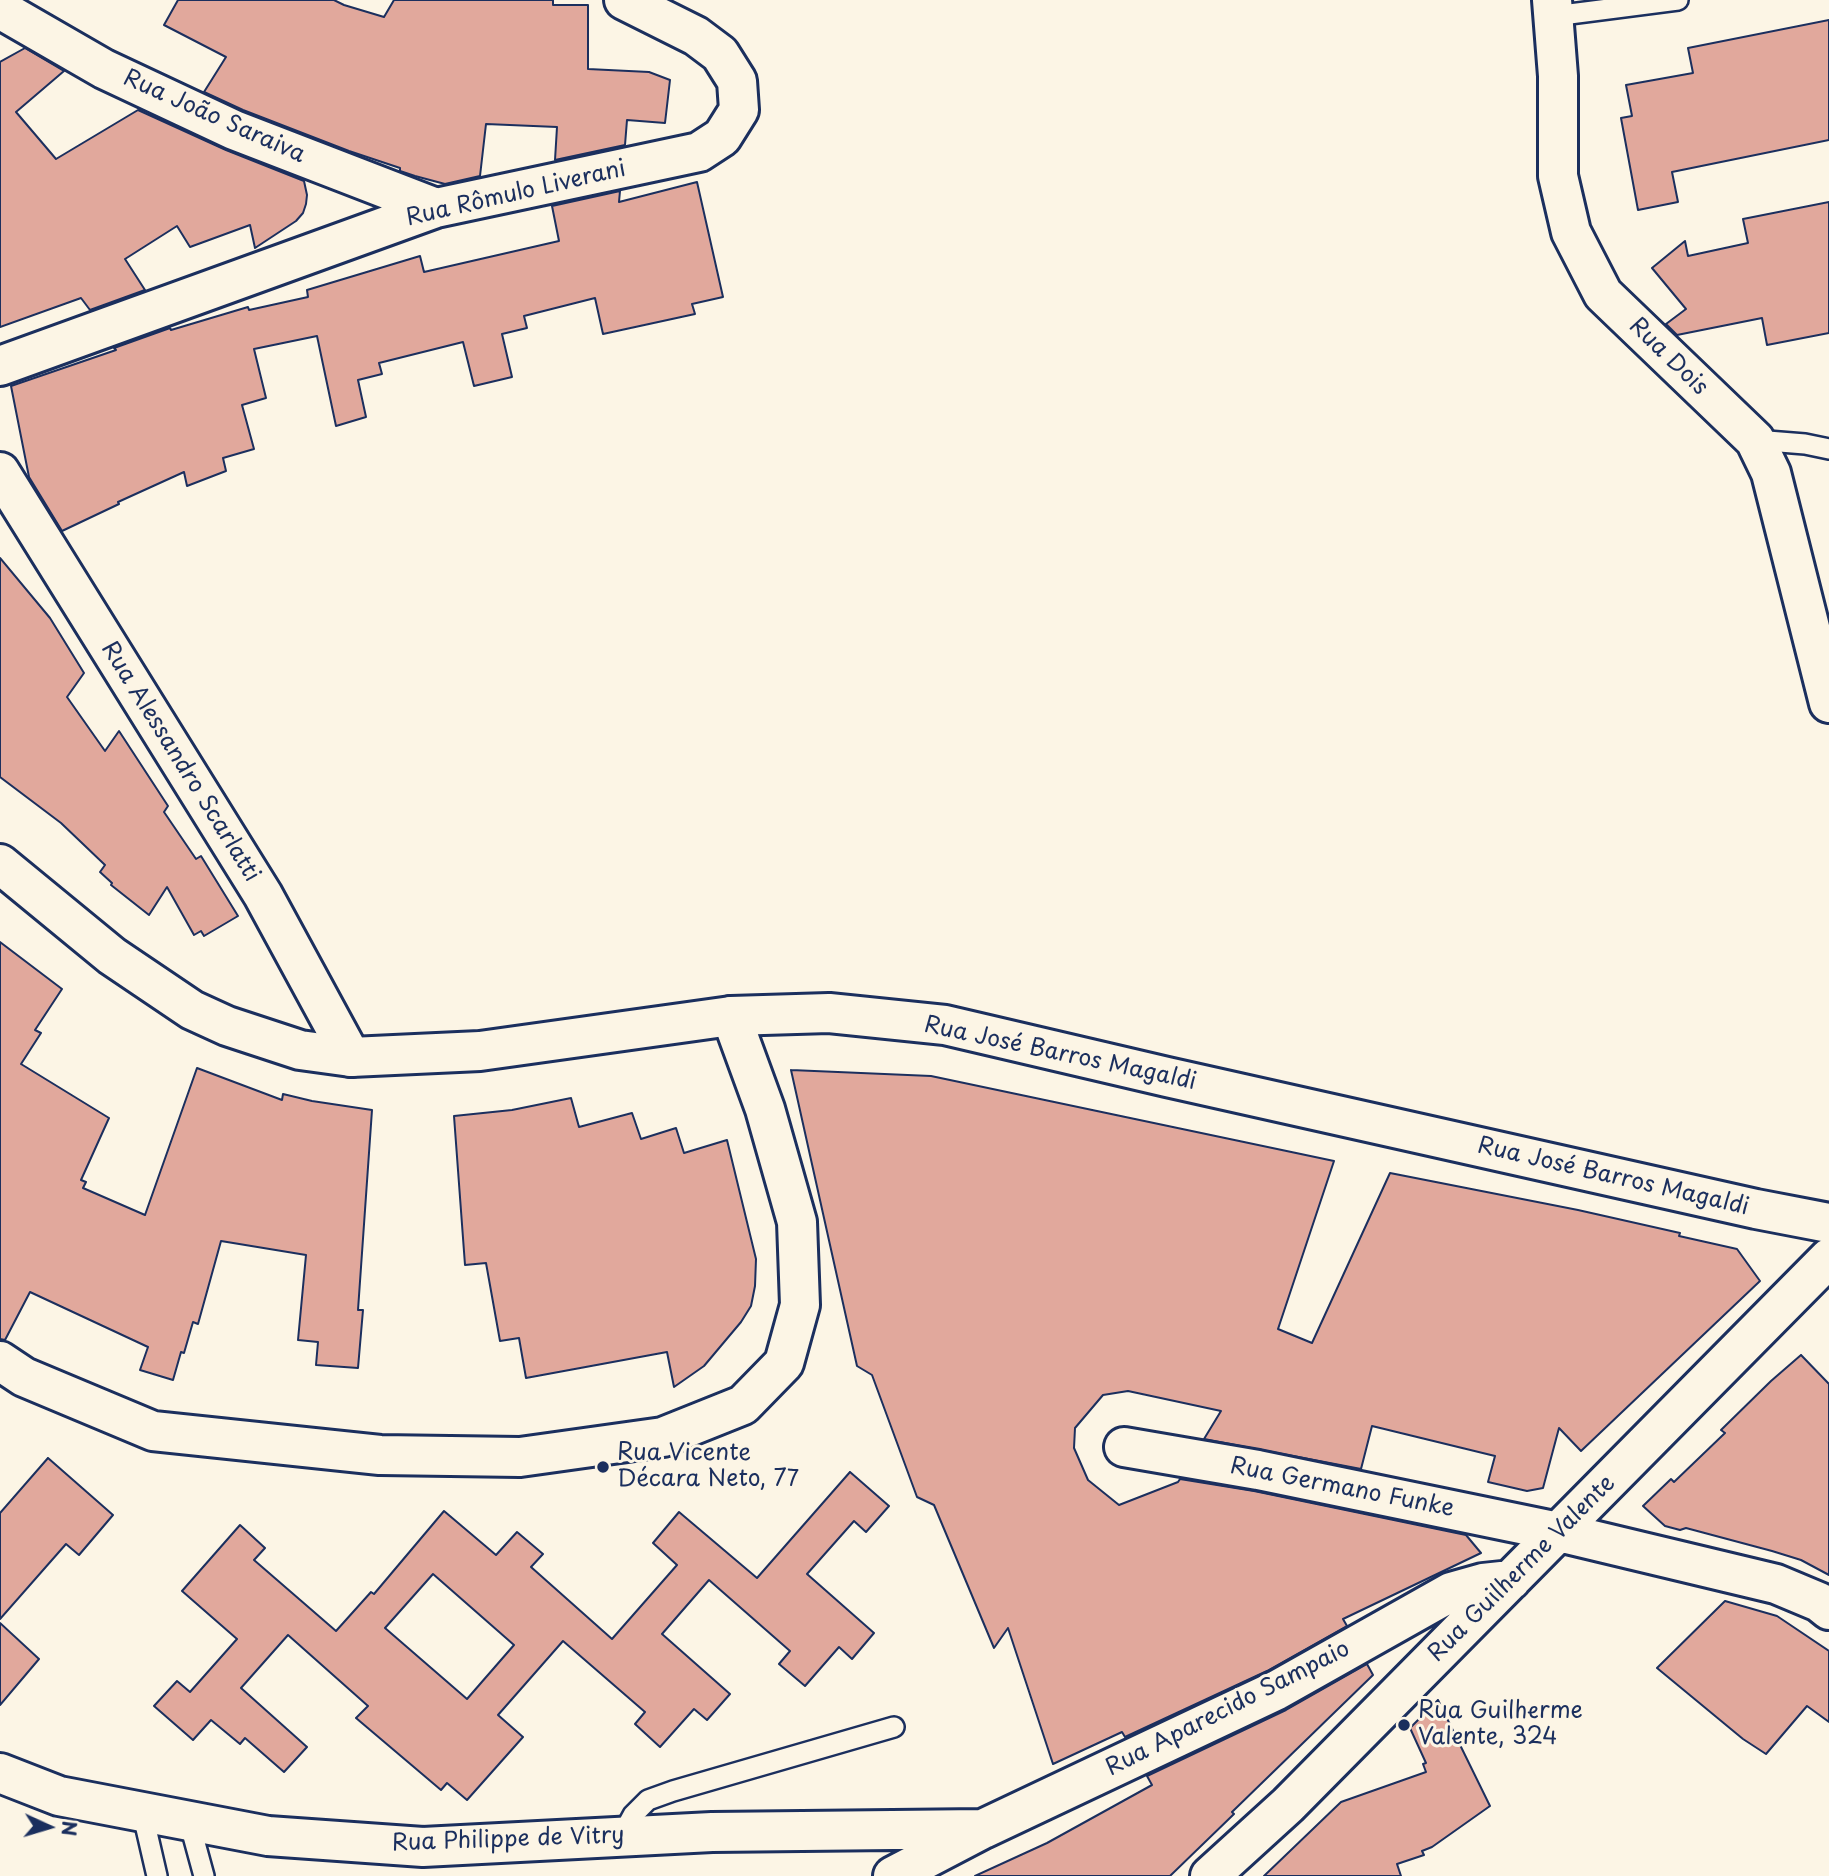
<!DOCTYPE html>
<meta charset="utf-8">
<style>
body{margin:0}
#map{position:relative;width:1829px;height:1876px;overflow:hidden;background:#fcf5e5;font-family:"Playpen Sans",sans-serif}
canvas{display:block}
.north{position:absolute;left:14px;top:1792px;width:70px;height:70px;-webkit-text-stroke:5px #fcf5e5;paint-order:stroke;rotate:94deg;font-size:19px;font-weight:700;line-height:28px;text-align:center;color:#1b2f5e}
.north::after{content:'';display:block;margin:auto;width:24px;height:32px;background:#1b2f5e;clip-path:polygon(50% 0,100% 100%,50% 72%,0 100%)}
</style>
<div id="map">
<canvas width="1829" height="1876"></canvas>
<div class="north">N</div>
</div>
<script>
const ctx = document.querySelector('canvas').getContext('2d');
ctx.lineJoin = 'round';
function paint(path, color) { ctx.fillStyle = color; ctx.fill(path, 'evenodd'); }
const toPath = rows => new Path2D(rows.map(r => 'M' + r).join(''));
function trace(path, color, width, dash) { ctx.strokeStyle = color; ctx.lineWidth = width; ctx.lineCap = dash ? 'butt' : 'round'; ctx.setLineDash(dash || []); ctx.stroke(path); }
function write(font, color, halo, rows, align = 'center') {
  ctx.font = font + ' "Playpen Sans",sans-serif'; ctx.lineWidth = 6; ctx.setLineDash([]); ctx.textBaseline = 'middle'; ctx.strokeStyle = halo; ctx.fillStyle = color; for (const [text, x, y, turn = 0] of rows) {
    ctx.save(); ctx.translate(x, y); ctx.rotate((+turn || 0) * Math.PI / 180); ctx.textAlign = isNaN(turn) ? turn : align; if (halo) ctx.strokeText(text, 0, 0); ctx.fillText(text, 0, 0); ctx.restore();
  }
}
const building = toPath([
 [178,0,334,0,344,5,384,17,394,0,553,0,553,5,588,5,588,69,649,72,670,80,665,123,627,120,625,145,555,160,557,127,486,124,480,176,445,184,415,176,400,171,400,168,349,151,243,110,204,92,226,57,164,25,178,0],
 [1829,20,1829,140,1672,172,1678,202,1638,210,1621,118,1632,116,1626,85,1693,73,1688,48,1829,20],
 [25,48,64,71,16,112,56,159,138,110,226,150,304,181,307,195,306,204,303,213,296,221,255,248,250,225,190,247,177,226,125,259,145,290,90,310,81,298,0,327,0,62,25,48],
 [697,182,723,297,692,304,695,314,603,334,595,298,524,316,527,328,502,334,512,377,474,386,463,342,379,363,382,374,358,380,366,417,336,426,317,336,254,349,266,398,242,405,254,449,223,458,226,471,187,486,184,472,118,502,119,504,62,531,29,477,11,386,116,350,114,348,170,328,171,330,248,307,249,310,308,297,307,290,420,256,424,272,559,241,552,206,620,191,619,202,697,182],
 [1829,202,1829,333,1767,345,1762,318,1677,335,1666,324,1686,309,1652,268,1685,241,1688,256,1748,243,1743,219,1829,202],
 [0,558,50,618,84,673,67,697,105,751,119,731,168,806,164,812,196,859,201,856,238,916,204,936,201,931,194,935,167,887,149,915,111,885,112,883,100,872,105,865,61,823,0,777,0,558],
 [0,942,62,989,35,1030,41,1033,21,1064,109,1118,81,1180,86,1182,83,1188,145,1215,197,1068,282,1100,283,1094,312,1101,372,1110,358,1310,363,1310,358,1368,316,1365,318,1342,298,1340,306,1255,221,1241,198,1324,193,1322,184,1353,181,1352,173,1380,140,1370,148,1347,30,1292,5,1340,0,1339,0,942],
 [791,1070,931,1076,1334,1161,1278,1329,1312,1343,1390,1173,1578,1210,1680,1233,1679,1236,1737,1249,1760,1281,1581,1451,1559,1428,1543,1488,1527,1491,1488,1482,1495,1456,1372,1426,1361,1469,1204,1439,1221,1411,1128,1391,1103,1395,1075,1428,1074,1448,1088,1480,1119,1505,1178,1482,1180,1479,1254,1491,1466,1535,1481,1553,1343,1619,1347,1626,1267,1671,1125,1737,1122,1732,1053,1764,1008,1628,994,1648,934,1505,917,1497,872,1375,857,1366,791,1070],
 [571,1098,579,1127,632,1113,641,1139,676,1128,684,1153,727,1140,756,1259,755,1286,751,1306,741,1322,704,1366,674,1387,667,1352,526,1378,519,1338,500,1341,486,1263,465,1265,454,1116,512,1110,571,1098],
 [1801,1355,1829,1384,1829,1575,1801,1560,1772,1551,1686,1528,1680,1530,1665,1526,1643,1506,1671,1479,1674,1482,1725,1433,1721,1430,1771,1381,1801,1355],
 [48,1458,113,1515,79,1555,66,1544,0,1619,0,1513,48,1458],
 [850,1472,889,1506,866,1532,854,1521,807,1574,874,1633,852,1659,839,1647,805,1686,779,1664,790,1651,709,1580,662,1634,730,1694,707,1720,694,1709,660,1747,635,1724,645,1712,563,1641,498,1715,523,1737,467,1800,447,1783,441,1790,356,1718,368,1706,288,1635,241,1688,307,1747,284,1772,245,1738,240,1744,211,1720,193,1740,154,1706,177,1681,190,1692,237,1639,182,1591,240,1525,265,1548,254,1560,336,1631,371,1592,374,1594,444,1511,496,1555,517,1532,543,1554,531,1567,612,1639,677,1565,653,1543,679,1512,757,1578,850,1472],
 [433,1574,514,1645,467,1699,385,1628,433,1574],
 [1725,1601,1777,1616,1829,1651,1829,1722,1807,1706,1766,1754,1743,1739,1657,1668,1725,1601],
 [0,1623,39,1659,0,1705,0,1623],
 [1367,1664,1373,1675,1232,1812,1234,1814,1170,1876,975,1876,1047,1843,1152,1785,1147,1776,1286,1710,1367,1664],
 [1438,1700,1490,1806,1432,1847,1422,1851,1424,1855,1397,1864,1401,1876,1264,1876,1341,1802,1426,1772,1423,1764,1426,1763,1410,1728,1438,1700]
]);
const lane = toPath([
 [1554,16,1678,0],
 [1755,440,1805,444,1829,449],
 [142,1811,157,1876],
 [189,1821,204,1876],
 [621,1837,633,1815,648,1800,673,1791,894,1727]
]);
const street = toPath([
 [1552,0,1558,76,1558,176,1571,232,1603,294,1755,440,1771,473,1829,703],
 [0,9,104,69,234,130,436,208],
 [0,366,436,208,699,152,722,137,739,110,737,81,720,54,696,36,624,0],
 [0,472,263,895,351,1057],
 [0,1361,24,1377,153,1431,380,1455,520,1457,663,1437,743,1405,784,1363,800,1305,797,1222,765,1109,731,1016],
 [1124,1447,1258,1470,1559,1532,1776,1584,1819,1602,1829,1610],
 [0,1773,59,1796,268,1836,423,1847,712,1832,983,1829],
 [893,1876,983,1829,1277,1690,1451,1592,1483,1583,1511,1580],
 [1210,1876,1288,1805,1829,1258]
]);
const secondary = toPath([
 [0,864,112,956,192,1010,227,1026,300,1050,351,1057,480,1051,731,1016,829,1013,945,1025,1167,1077,1756,1209,1829,1223]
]);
const markers = [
 [603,1467,7,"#1b2f5e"],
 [1404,1725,7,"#1b2f5e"]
];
const streetNames = [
 ["Rua João Saraiva",214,117,24],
 ["Rua Rômulo Liverani",516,194,-13],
 ["Rua Dois",1668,357,44],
 ["Rua Alessandro Scarlatti",180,762,58],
 ["Rua José Barros Magaldi",1060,1054,12],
 ["Rua José Barros Magaldi",1613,1177,13],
 ["Rua Germano Funke",1342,1488,11],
 ["Rua Guilherme Valente",1522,1569,-45],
 ["Rua Aparecido Sampaio",1228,1709,-27],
 ["Rua Philippe de Vitry",508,1840,-2]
];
const poiNames = [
 ["Rua Vicente",617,1454],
 ["Décara Neto, 77",617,1480],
 ["Rua Guilherme",1418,1712],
 ["Valente, 324",1418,1738]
];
paint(building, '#e1a89c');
trace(building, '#1b2f5e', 2);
trace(lane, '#1b2f5e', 24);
trace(street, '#1b2f5e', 44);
trace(secondary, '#1b2f5e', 44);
trace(lane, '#fcf5e5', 19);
trace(street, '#fcf5e5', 38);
trace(secondary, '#fcf5e5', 38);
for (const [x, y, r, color] of markers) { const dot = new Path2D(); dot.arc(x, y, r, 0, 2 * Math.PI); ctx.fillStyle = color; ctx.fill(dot); trace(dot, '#fcf5e5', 2.5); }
write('23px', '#1b2f5e', '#fcf5e5', streetNames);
write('23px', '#1b2f5e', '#fcf5e5', poiNames, 'left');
</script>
